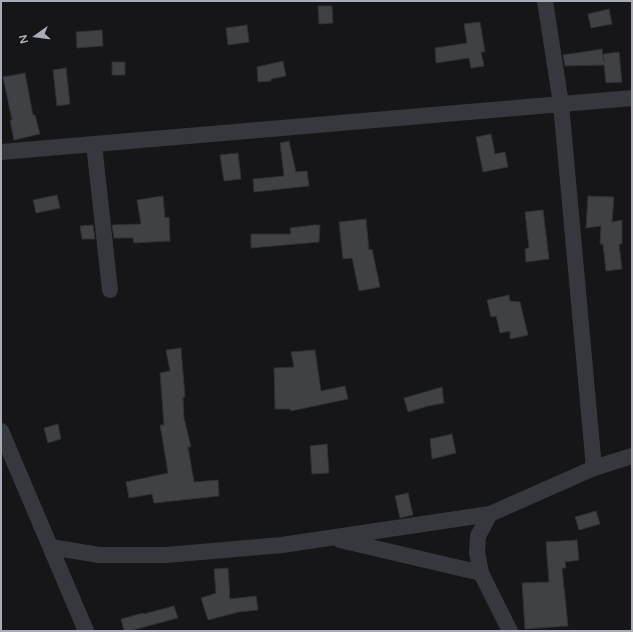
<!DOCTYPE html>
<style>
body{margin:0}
#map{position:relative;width:633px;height:632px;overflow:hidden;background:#161618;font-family:"Varela Round",sans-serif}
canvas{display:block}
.frame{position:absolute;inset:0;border:2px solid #a8adb8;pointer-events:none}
.north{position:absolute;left:16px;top:16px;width:40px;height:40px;-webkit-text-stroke:3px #111113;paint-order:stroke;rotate:256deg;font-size:11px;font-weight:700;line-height:16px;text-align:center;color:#a8adb8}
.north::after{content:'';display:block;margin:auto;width:14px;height:18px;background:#a8adb8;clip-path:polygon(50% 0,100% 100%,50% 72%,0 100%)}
</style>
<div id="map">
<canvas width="633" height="632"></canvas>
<div class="frame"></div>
<div class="north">N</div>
</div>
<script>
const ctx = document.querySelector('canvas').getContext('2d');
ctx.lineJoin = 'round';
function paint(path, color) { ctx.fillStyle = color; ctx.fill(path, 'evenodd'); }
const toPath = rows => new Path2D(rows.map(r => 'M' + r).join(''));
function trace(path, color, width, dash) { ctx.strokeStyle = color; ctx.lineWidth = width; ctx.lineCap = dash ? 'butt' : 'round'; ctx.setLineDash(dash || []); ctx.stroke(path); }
const building = toPath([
 [318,6,332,6,333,23,319,24,318,6],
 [609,9,612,24,591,28,588,14,609,9],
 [480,22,485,52,481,52,484,66,471,68,469,58,436,63,435,48,467,43,464,24,480,22],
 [247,25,249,42,228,45,226,28,247,25],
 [102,30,103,46,77,48,76,32,102,30],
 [602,49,604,61,603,54,619,52,622,82,606,83,604,65,565,66,563,55,602,49],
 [283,61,286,76,271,79,271,81,258,82,257,67,283,61],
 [112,62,125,62,125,75,112,75,112,62],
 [66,68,70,104,57,106,53,70,66,68],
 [25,73,33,115,35,115,40,134,14,140,10,120,12,120,3,77,25,73],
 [491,134,495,154,505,152,508,167,483,172,476,137,491,134],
 [289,141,296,172,307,171,309,186,254,192,253,179,284,176,280,143,289,141],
 [238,153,241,179,224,181,220,155,238,153],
 [57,195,60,208,36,213,33,200,57,195],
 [163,196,165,218,169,217,170,241,134,243,133,238,114,238,112,225,141,224,137,200,163,196],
 [588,196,614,197,612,222,622,220,622,244,619,244,622,269,606,271,603,244,600,244,601,226,586,228,588,196],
 [543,210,549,259,526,262,525,249,529,248,525,212,543,210],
 [366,219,369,250,372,249,380,287,359,291,352,258,343,259,339,222,366,219],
 [93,225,95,239,82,239,80,226,93,225],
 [314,225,320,225,319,242,251,248,251,234,291,234,290,228,314,225],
 [509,295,510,301,520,302,528,335,510,339,510,331,500,333,496,316,491,317,487,300,509,295],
 [181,348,185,397,183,397,184,418,191,447,188,447,194,482,218,480,219,496,154,503,152,494,129,498,126,482,168,473,160,425,164,425,160,373,170,371,166,350,181,348],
 [315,350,321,391,345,386,348,399,291,411,290,409,275,409,274,368,294,367,291,352,315,350],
 [442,387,444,403,428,406,408,412,404,398,442,387],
 [58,424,61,439,48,443,44,428,58,424],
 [452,434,456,453,432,459,430,439,452,434],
 [327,444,329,473,312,474,310,446,327,444],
 [408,493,413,515,400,518,395,496,408,493],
 [596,511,600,524,579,530,575,517,596,511],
 [577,540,579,560,565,562,566,568,562,568,568,626,525,629,522,583,549,582,546,542,577,540],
 [228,568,230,599,256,596,258,610,239,612,208,620,201,598,216,593,214,569,228,568],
 [174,606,178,618,129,631,124,631,121,619,143,613,144,614,174,606]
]);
const minor = toPath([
 [545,1,561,104,594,468],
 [94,144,110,290],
 [1,152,632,98],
 [1,431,86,631],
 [490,514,478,536,477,552,481,573,510,631],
 [340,540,481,573],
 [51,547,99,555,166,555,282,545,490,514,594,468,632,456]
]);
paint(building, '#404145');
trace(building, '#303034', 1);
trace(minor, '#37383d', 16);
</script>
